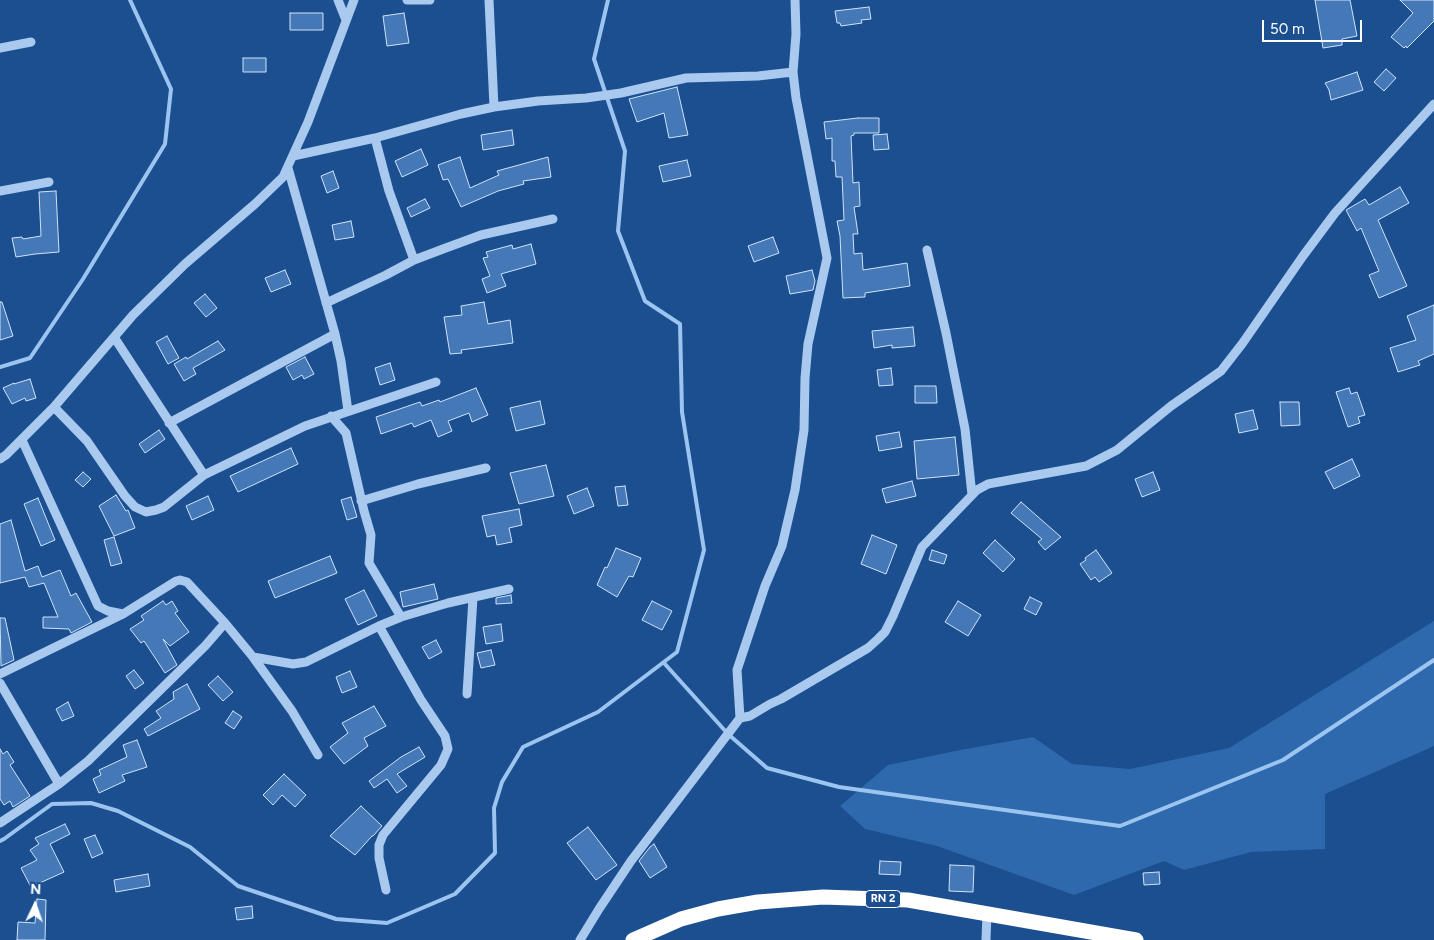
<!DOCTYPE html>
<style>
body{margin:0}
#map{position:relative;width:1434px;height:940px;overflow:hidden;background:#1b4f8f;font-family:Figtree,sans-serif}
canvas{display:block}
.north{position:absolute;left:10px;top:880px;width:50px;height:50px;-webkit-text-stroke:4px #1b4f8f;paint-order:stroke;rotate:3deg;font-size:14px;font-weight:700;line-height:20px;text-align:center;color:#fff}
.north::after{content:'';display:block;margin:auto;width:18px;height:22px;background:#fff;clip-path:polygon(50% 0,100% 100%,50% 72%,0 100%)}
.scale{position:absolute;left:1262px;top:20px;width:100px;height:22px;box-sizing:border-box;border:2px solid #fff;border-top:0;padding-left:6px;font-size:15px;line-height:18px;white-space:nowrap;color:#fff;-webkit-text-stroke:4px #1b4f8f;paint-order:stroke}
</style>
<div id="map">
<canvas width="1434" height="940"></canvas>
<div class="north">N</div>
<div class="scale">50 m</div>
</div>
<script>
const ctx = document.querySelector('canvas').getContext('2d');
ctx.lineJoin = 'round';
function paint(path, color) { ctx.fillStyle = color; ctx.fill(path, 'evenodd'); }
const toPath = rows => new Path2D(rows.map(r => 'M' + r).join(''));
function trace(path, color, width, dash) { ctx.strokeStyle = color; ctx.lineWidth = width; ctx.lineCap = dash ? 'butt' : 'round'; ctx.setLineDash(dash || []); ctx.stroke(path); }
function write(font, color, halo, rows, align = 'center') {
  ctx.font = font + ' Figtree,sans-serif'; ctx.lineWidth = 4.5; ctx.setLineDash([]); ctx.textBaseline = 'middle'; ctx.strokeStyle = halo; ctx.fillStyle = color; for (const [text, x, y, turn = 0] of rows) {
    ctx.save(); ctx.translate(x, y); ctx.rotate((+turn || 0) * Math.PI / 180); ctx.textAlign = isNaN(turn) ? turn : align; if (halo) ctx.strokeText(text, 0, 0); ctx.fillText(text, 0, 0); ctx.restore();
  }
}
const green = toPath([
 [1434,621,1434,746,1325,794,1325,849,1251,852,1184,870,1164,861,1074,895,937,846,865,829,840,806,888,765,960,750,1033,737,1072,764,1130,769,1229,748]
]);
const stream = toPath([
 [0,367,30,358,83,279,165,144,171,89,130,0],
 [664,663,728,734,767,768,839,787,1120,826,1283,760,1434,660],
 [0,841,4,839,52,804,91,803,118,811,190,847,238,886,336,919,387,923,455,894,495,853,494,808,502,782,523,747,598,712,677,652,704,550,682,412,680,324,645,301,618,231,625,151,594,59,608,0]
]);
const building = toPath([
 [1315,0,1350,0,1357,36,1342,39,1342,45,1323,48,1315,0],
 [1400,0,1434,0,1434,21,1407,48,1406,46,1404,48,1391,37,1413,13,1400,0],
 [869,7,871,19,861,20,862,23,841,26,840,23,837,23,835,11,869,7],
 [290,13,323,13,323,30,290,30,290,13],
 [404,13,409,43,387,46,383,16,404,13],
 [243,58,266,58,266,72,243,72,243,58],
 [1386,69,1396,78,1384,91,1374,82,1386,69],
 [1357,72,1363,90,1331,100,1329,90,1325,83,1357,72],
 [677,87,688,135,669,138,664,113,637,122,629,99,677,87],
 [858,118,879,118,879,133,854,133,854,135,851,136,853,183,859,182,860,206,854,207,858,234,853,234,854,254,862,253,863,270,907,263,910,286,865,293,865,297,843,298,840,236,837,221,844,220,842,177,836,177,835,161,832,161,832,138,826,139,824,122,858,118],
 [512,130,514,145,483,150,481,135,512,130],
 [887,134,889,149,874,150,873,135,887,134],
 [421,149,428,165,402,177,395,161,421,149],
 [460,157,470,188,499,175,497,171,548,157,551,177,523,181,524,184,498,191,461,207,448,179,443,180,438,165,460,157],
 [687,160,691,176,663,182,659,166,687,160],
 [333,171,339,188,327,193,321,176,333,171],
 [1400,187,1409,203,1378,220,1407,286,1379,298,1369,275,1379,271,1361,228,1357,231,1346,210,1365,199,1369,205,1400,187],
 [56,191,59,252,35,254,16,257,12,238,22,237,23,239,41,236,39,192,56,191],
 [425,199,430,208,411,217,407,208,425,199],
 [351,221,354,237,335,240,332,225,351,221],
 [773,237,779,253,754,262,748,246,773,237],
 [531,244,536,264,501,274,506,286,487,293,482,279,490,276,483,258,488,257,486,252,512,245,513,249,531,244],
 [285,270,291,284,271,292,265,278,285,270],
 [812,270,815,281,813,290,790,294,786,276,812,270],
 [205,294,217,308,206,317,194,303,205,294],
 [0,302,2,302,13,336,0,340,0,302],
 [484,302,488,324,510,320,513,343,461,350,462,353,450,354,444,317,462,315,461,306,484,302],
 [1434,305,1434,354,1418,361,1420,365,1398,372,1390,348,1416,340,1407,316,1434,305],
 [913,327,915,346,892,348,892,345,874,348,872,331,913,327],
 [167,336,179,358,168,364,156,342,167,336],
 [218,341,225,350,193,368,196,374,184,381,174,364,186,357,187,359,218,341],
 [305,357,314,374,304,379,302,375,293,380,286,367,305,357],
 [390,363,395,380,380,385,375,368,390,363],
 [891,368,893,385,879,386,877,370,891,368],
 [30,379,36,398,26,401,25,398,12,404,3,388,14,383,14,384,30,379],
 [915,386,936,386,937,403,915,403,915,386],
 [476,388,488,415,472,422,469,413,448,421,452,431,438,437,431,420,414,427,412,423,381,434,376,417,420,402,422,406,439,400,440,402,476,388],
 [1349,388,1351,394,1357,392,1365,415,1358,417,1360,423,1348,427,1336,392,1349,388],
 [540,401,545,424,516,431,510,408,540,401],
 [1280,402,1299,402,1300,425,1281,426,1280,402],
 [1253,410,1258,429,1239,433,1235,414,1253,410],
 [159,430,165,439,145,453,139,444,159,430],
 [899,432,902,447,879,451,876,436,899,432],
 [955,437,959,475,917,479,914,441,955,437],
 [291,448,298,464,238,492,230,476,291,448],
 [1352,459,1360,476,1334,489,1325,472,1352,459],
 [546,465,554,496,519,504,510,473,546,465],
 [83,472,91,479,83,487,75,480,83,472],
 [1153,472,1160,490,1142,497,1135,479,1153,472],
 [912,481,916,496,886,503,882,489,912,481],
 [625,486,628,505,618,506,615,487,625,486],
 [587,488,594,506,574,514,567,496,587,488],
 [116,495,126,511,128,510,135,528,114,536,99,506,116,495],
 [208,496,214,510,192,520,186,506,208,496],
 [351,497,357,517,347,520,341,500,351,497],
 [38,498,55,540,41,546,24,504,38,498],
 [1021,502,1061,537,1045,550,1038,542,1042,539,1011,513,1021,502],
 [519,509,522,525,509,528,512,542,497,545,495,535,487,537,482,516,519,509],
 [11,520,25,571,38,566,42,577,60,570,71,596,76,593,92,622,71,633,69,629,43,628,43,617,58,617,44,583,29,587,25,577,0,583,0,524,11,520],
 [872,535,897,545,886,574,861,564,872,535],
 [114,537,122,563,111,566,104,540,114,537],
 [995,540,1015,559,1003,572,983,553,995,540],
 [616,548,641,558,633,577,629,576,617,597,597,585,605,567,607,568,616,548],
 [932,550,947,555,944,564,929,560,932,550],
 [1096,550,1112,573,1099,582,1095,577,1091,580,1080,564,1086,560,1085,558,1096,550],
 [330,556,337,573,275,598,268,581,330,556],
 [434,584,438,599,403,607,400,592,434,584],
 [364,590,377,616,358,625,345,599,364,590],
 [511,595,512,603,496,604,496,598,511,595],
 [1030,597,1042,603,1036,615,1024,609,1030,597],
 [163,601,166,605,172,601,178,611,175,613,189,632,170,646,163,639,177,665,165,673,144,641,141,643,130,629,144,620,141,616,163,601],
 [652,601,672,611,662,630,642,620,652,601],
 [958,601,981,615,968,636,945,622,958,601],
 [0,618,5,618,14,660,1,666,0,618],
 [501,624,503,641,486,644,483,627,501,624],
 [436,640,442,652,429,659,422,647,436,640],
 [491,650,495,665,481,668,477,653,491,650],
 [134,670,144,683,135,689,126,676,134,670],
 [350,671,357,687,342,693,336,677,350,671],
 [218,676,233,692,223,701,208,685,218,676],
 [187,684,200,709,148,736,144,729,161,718,156,711,174,699,173,692,187,684],
 [68,702,74,716,62,721,56,709,68,702],
 [374,706,386,726,364,738,368,746,344,764,330,747,348,733,342,723,374,706],
 [233,711,242,717,234,729,225,723,233,711],
 [137,740,147,767,122,775,125,781,99,793,93,779,101,775,99,770,127,757,123,745,137,740],
 [419,747,425,757,397,774,407,786,397,793,387,779,374,788,369,781,401,757,419,747],
 [0,749,3,754,7,751,14,762,10,765,30,796,13,807,10,801,4,805,0,799,0,749],
 [284,774,306,795,295,807,282,795,273,805,263,795,284,774],
 [361,806,382,826,373,836,372,836,355,855,330,836,361,806],
 [65,824,70,834,50,844,64,872,31,887,21,868,37,860,30,850,39,844,35,838,65,824],
 [588,827,617,865,596,880,567,843,588,827],
 [95,835,103,853,92,858,84,839,95,835],
 [654,844,667,867,650,878,639,861,650,847,654,844],
 [880,861,901,862,900,875,879,874,880,861],
 [950,865,974,866,973,892,949,891,950,865],
 [1159,872,1160,884,1144,885,1143,873,1159,872],
 [148,874,150,886,116,892,114,880,148,874],
 [37,899,46,900,45,940,17,940,18,922,35,923,37,899],
 [252,906,253,918,237,920,235,908,252,906]
]);
const minor = toPath([
 [338,0,346,20],
 [407,0,430,0],
 [489,0,494,107],
 [0,48,31,42],
 [375,138,389,191,414,260],
 [293,156,375,138,461,114,494,107,538,101,586,98,621,93,686,78,758,76,793,72],
 [288,168,335,334,341,361,348,411],
 [0,191,49,182],
 [927,250,946,333,965,429,972,495],
 [326,303,386,275,414,260,443,249,481,235,553,219],
 [114,337,204,475],
 [54,407,87,441,125,496,135,507,146,512,156,510,164,507,204,475,305,426,436,382],
 [331,416,346,433,364,511,371,535,369,563,401,617],
 [169,423,335,334],
 [22,440,98,606,108,611,123,614],
 [0,459,6,455,54,407,133,315,185,264,255,204,283,177,308,122,354,0],
 [361,501,418,484,486,468],
 [225,623,253,657,292,711,318,755],
 [379,626,421,700,445,736,448,749,441,765,383,835,379,845,379,858,386,890],
 [253,657,293,664,306,662,379,626,401,617,448,603,509,589],
 [0,674,123,614,176,581,180,580,187,582,225,623,205,646,88,761,59,784,0,823],
 [0,683,59,784],
 [467,694,473,598],
 [740,718,737,670,765,586,782,546,795,490,804,430,805,378,808,344,827,258,796,98,793,72,796,34,795,0],
 [580,940,599,909,631,861,740,718,750,716,770,704,781,699,868,648,878,639,885,632,893,616,922,547,977,490,988,484,1086,466,1117,450,1171,406,1221,371,1242,344,1303,256,1335,213,1434,104],
 [986,940,987,913]
]);
const highway = toPath([
 [633,940,681,919,718,909,758,902,823,897,908,900,1136,940]
]);
const shields = [
 [883,899,35]
];
const shieldNames = [
 ["RN 2",883,899]
];
paint(green, '#2e69ad');
trace(stream, '#9cc4f0', 4);
paint(building, '#4478b7');
trace(building, '#cfe3fa', 1);
trace(minor, '#a9c9ee', 9);
trace(highway, '#fff', 15);
for (const [x, y, w] of shields) { const box = new Path2D(); box.roundRect(x - w / 2, y - 8.5, w, 17, 4); ctx.fillStyle = '#1b4f8f'; ctx.fill(box); trace(box, '#fff', 1); }
write('bold 11px', '#fff', null, shieldNames);
</script>
